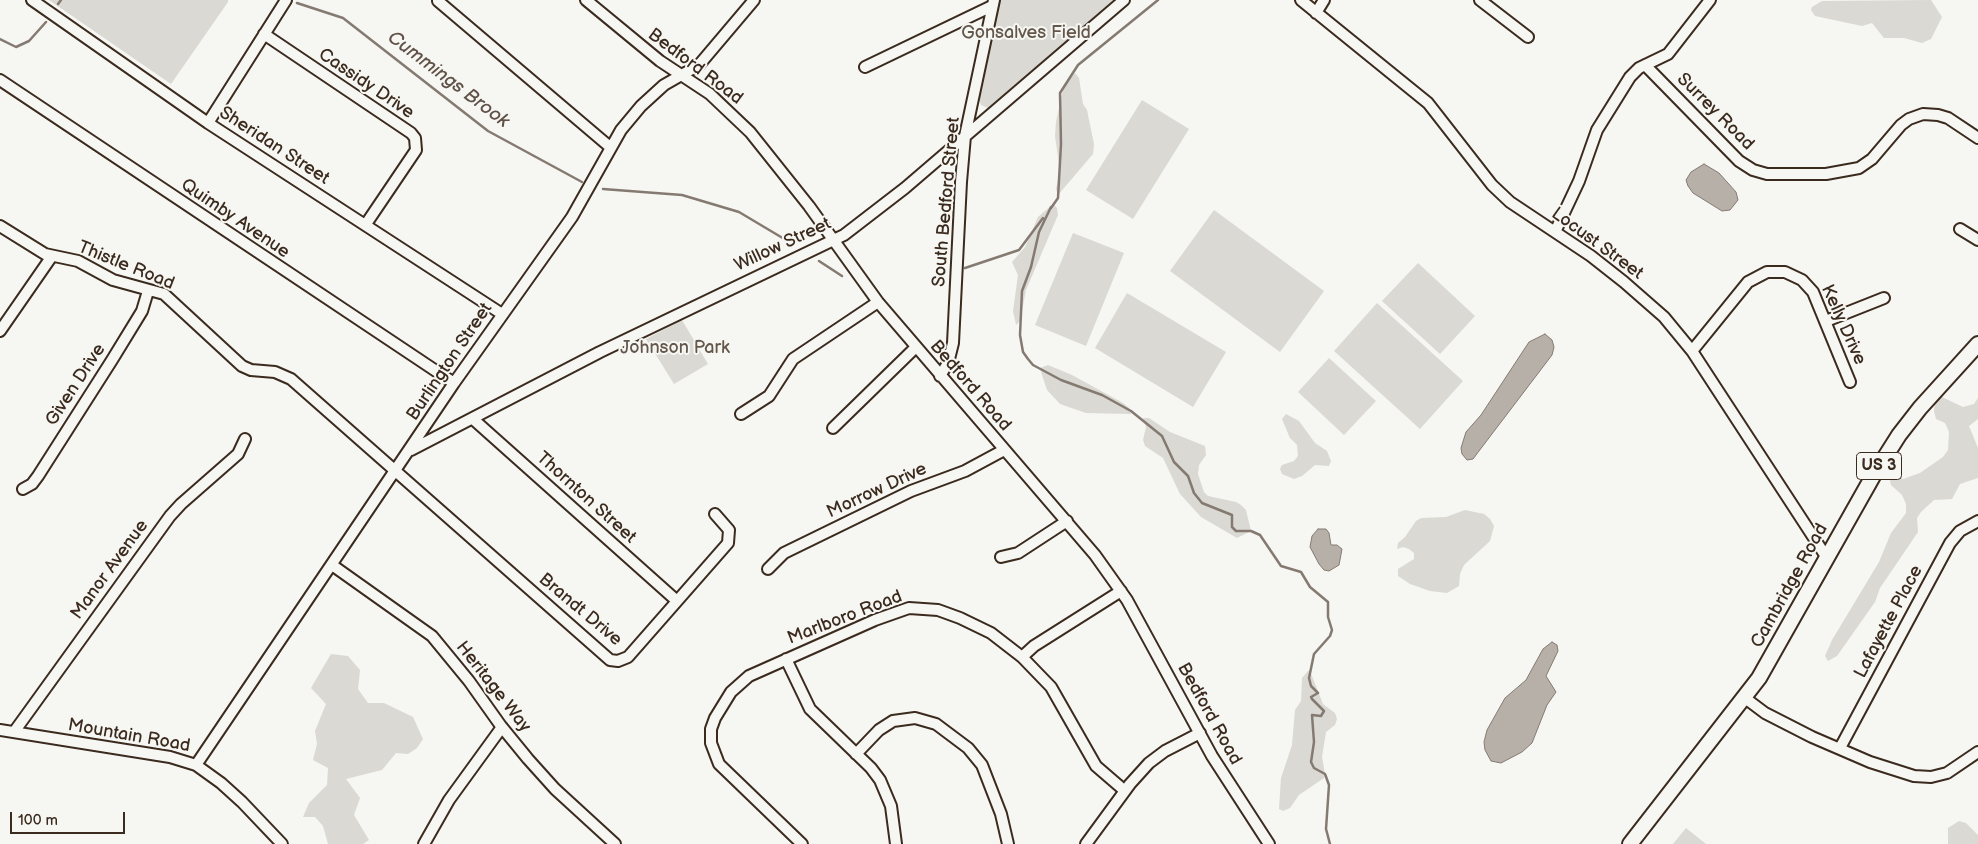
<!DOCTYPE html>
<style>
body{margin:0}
#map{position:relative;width:1978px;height:844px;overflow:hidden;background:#f6f6f2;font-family:"Balsamiq Sans",sans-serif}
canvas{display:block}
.scale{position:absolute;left:10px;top:812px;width:115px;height:22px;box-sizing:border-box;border:2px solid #3b2a1e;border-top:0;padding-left:6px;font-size:15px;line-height:18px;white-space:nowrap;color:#3b2a1e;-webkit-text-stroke:4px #f6f6f2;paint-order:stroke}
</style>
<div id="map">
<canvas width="1978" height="844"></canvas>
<div class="scale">100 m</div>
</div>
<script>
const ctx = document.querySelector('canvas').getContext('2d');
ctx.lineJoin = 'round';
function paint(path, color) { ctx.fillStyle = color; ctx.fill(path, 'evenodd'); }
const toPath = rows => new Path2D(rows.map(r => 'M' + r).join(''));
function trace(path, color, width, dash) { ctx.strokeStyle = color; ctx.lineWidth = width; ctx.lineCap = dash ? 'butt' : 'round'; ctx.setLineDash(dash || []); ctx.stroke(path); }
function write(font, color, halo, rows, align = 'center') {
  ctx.font = font + ' "Balsamiq Sans",sans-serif'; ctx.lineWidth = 4; ctx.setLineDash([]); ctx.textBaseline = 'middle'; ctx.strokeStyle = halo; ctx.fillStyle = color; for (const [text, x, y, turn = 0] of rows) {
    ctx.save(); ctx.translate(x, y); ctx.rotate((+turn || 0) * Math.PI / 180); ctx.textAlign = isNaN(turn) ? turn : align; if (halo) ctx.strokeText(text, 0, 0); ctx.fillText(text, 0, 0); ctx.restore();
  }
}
const green = toPath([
 [49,0,228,0,228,2,171,84],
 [999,0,1113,0,988,108,981,105,978,96],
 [1931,0,1942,17,1931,39,1922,43,1904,38,1884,38,1872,23,1862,26,1815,16,1811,10,1812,7,1822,1],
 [1075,73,1079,78,1083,104,1087,110,1094,144,1093,154,1058,195,1056,189,1060,171,1055,136,1056,122,1064,85],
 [1142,100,1189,129,1133,219,1086,190],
 [1053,204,1057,208,1058,215,1026,290,1020,321,1016,325,1013,311,1018,275,1012,262,1025,247,1038,217],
 [1214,210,1324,291,1280,352,1170,271],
 [1073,233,1124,253,1086,346,1035,325],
 [1418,263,1475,316,1440,354,1382,301],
 [1127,293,1226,352,1193,407,1095,348],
 [1377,303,1463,381,1420,429,1334,351],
 [682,320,708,364,674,384,646,339],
 [1329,358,1376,401,1344,435,1298,392],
 [1048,365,1072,375,1123,403,1129,408,1131,414,1086,413,1060,404,1047,390,1042,375,1040,368],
 [1942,397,1963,407,1974,404,1978,398,1978,419,1969,426,1978,448,1978,478,1960,484,1952,499,1934,500,1921,512,1917,518,1918,532,1880,588,1875,602,1837,656,1828,661,1825,656,1832,640,1879,562,1891,533,1906,513,1906,504,1902,495,1891,485,1889,477,1895,474,1903,479,1920,473,1943,457,1948,450,1949,432,1945,423,1936,419,1934,411,1935,401],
 [1286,414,1299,421,1315,443,1327,451,1331,461,1329,466,1315,465,1302,476,1294,479,1282,474,1280,469,1282,465,1294,461,1298,456,1297,445,1290,438,1282,419],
 [1143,418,1149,418,1170,432,1205,446,1206,455,1199,465,1198,474,1204,492,1208,496,1236,502,1241,505,1246,510,1251,531,1237,538,1201,517,1180,494,1163,458,1145,446,1143,440,1146,427],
 [1465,510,1484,514,1490,519,1494,526,1490,541,1464,565,1460,574,1459,586,1447,593,1430,591,1410,584,1398,576,1398,569,1414,559,1414,553,1409,549,1403,547,1397,549,1398,543,1405,537,1416,521,1421,518,1446,517],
 [331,654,348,656,360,670,358,689,368,703,384,703,413,717,423,739,417,748,408,754,396,753,382,770,346,779,360,798,354,815,369,840,363,844,328,844,323,826,315,817,303,817,309,803,327,785,328,768,313,760,317,744,315,731,326,704,311,688],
 [1308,671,1310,671,1323,704,1335,713,1337,719,1335,725,1326,732,1322,757,1325,774,1324,778,1299,795,1290,808,1283,811,1279,809,1281,778,1292,745,1295,710,1301,701,1302,678],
 [1959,821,1966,823,1978,835,1978,844,1948,844,1948,828],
 [1686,828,1706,844,1673,844]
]);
const water = toPath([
 [1704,164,1719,173,1736,192,1738,200,1730,210,1722,211,1693,193,1688,186,1686,180,1691,172,1704,164],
 [1545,334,1552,340,1554,347,1552,355,1479,451,1473,459,1467,460,1462,454,1461,448,1466,432,1481,415,1529,342,1545,334],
 [1318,529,1326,529,1329,533,1331,545,1337,545,1342,549,1339,565,1329,571,1324,570,1319,564,1310,547,1312,536,1318,529],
 [1552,642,1557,645,1558,651,1546,676,1556,692,1547,705,1532,743,1522,752,1501,763,1491,761,1485,750,1484,742,1487,730,1505,698,1526,680,1543,649,1552,642]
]);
const stream = toPath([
 [297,3,343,18,488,131,582,182],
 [58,4,61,0],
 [0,39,16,47,29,41,46,22],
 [603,189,682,195,739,212,791,243],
 [1051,207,1039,232,1031,267,1022,291,1020,335,1023,352,1028,359,1033,365,1061,380,1102,395,1131,411,1162,436,1174,462,1188,476,1194,493,1202,503,1232,515,1232,527,1236,531,1251,531,1260,535,1281,566,1301,572,1310,587,1328,602,1328,617,1332,630,1330,636,1314,654,1309,678,1311,686,1318,693,1311,697,1312,699,1324,711,1321,716,1312,715,1314,742,1311,762,1314,768,1325,774,1329,785,1326,829,1330,844],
 [1051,208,1058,198,1061,144,1060,93,1078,65,1158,0],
 [819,261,842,276],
 [965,268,1019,250,1043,218]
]);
const minor = toPath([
 [32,0,208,123,502,314],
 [586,0,660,61,710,94,750,132,809,206,878,302,1095,555,1127,600,1212,756,1269,844],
 [1301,0,1428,103,1492,185,1510,202,1591,256,1624,282,1664,317,1692,351,1827,558],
 [1480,0,1528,37],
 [438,1,610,147],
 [1316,13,1324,0],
 [264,34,411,133,415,138,416,150,366,224],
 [1645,65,1739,161,1753,170,1767,174,1826,174,1859,168,1872,159,1901,125,1909,119,1923,114,1938,115,1948,118,1978,138],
 [865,67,992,6],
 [0,80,454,383],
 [208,123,286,0],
 [0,226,45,254,78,261,113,280,164,294,242,366,251,370,275,372,291,379,610,660,618,661,628,657,728,543,729,530,715,514],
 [1960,229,1978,240],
 [1555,232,1579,181,1597,130,1630,77,1639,68,1668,54,1710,0],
 [1826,321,1884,298],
 [0,331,52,256],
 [1692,351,1748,282,1767,272,1785,272,1802,280,1813,292,1850,382],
 [940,376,948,363,953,343,961,182,965,136,994,0],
 [741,414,769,396,793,359,878,302],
 [473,419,677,601],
 [833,428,915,348],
 [411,450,600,352,844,235,905,188,1124,0],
 [23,489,32,484,38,476,112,360,142,311,148,291],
 [1001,557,1018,553,1067,521],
 [332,565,432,636,469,681,501,726,528,759,555,789,615,844],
 [768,569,784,553,911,491,965,471,1004,450],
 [1022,657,1034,646,1121,591],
 [786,659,810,709,871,768,880,780,891,806,896,844],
 [1745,698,1765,713,1812,737,1870,762,1914,776,1931,777,1947,773,1978,752],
 [0,730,170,757,196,765,221,783,242,802,282,844],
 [14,732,170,516,181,504,238,454,245,439],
 [1840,748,1950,543,1960,531,1978,521],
 [856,754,879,730,893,721,915,718,936,724,968,748,982,765,1001,814,1008,844],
 [196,765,454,383,572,217,621,130,641,106,664,85,699,65,754,0],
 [424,844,449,800,502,727],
 [802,844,719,764,711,743,711,729,715,718,731,692,749,676,875,620,909,608,938,610,960,618,991,633,1022,657,1051,687,1096,766,1125,791],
 [1086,844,1130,784,1149,763,1165,751,1200,733]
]);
const highway = toPath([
 [1630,844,1759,678,1873,476,1899,435,1920,408,1978,344]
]);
const shields = [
 [1879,466,45]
];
const shieldNames = [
 ["US 3",1879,466]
];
const parkNames = [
 ["Gonsalves Field",1026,33],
 ["Johnson Park",675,348]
];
const streetNames = [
 ["Bedford Road",695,67,37],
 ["Cassidy Drive",366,84,34],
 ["Surrey Road",1715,112,45],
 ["Sheridan Street",274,146,33],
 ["South Bedford Street",947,202,-85],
 ["Quimby Avenue",235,219,34],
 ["Locust Street",1597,244,36],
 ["Willow Street",783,245,-25],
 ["Thistle Road",126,266,22],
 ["Kelly Drive",1843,325,66],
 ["Burlington Street",450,362,-56],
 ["Given Drive",76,385,-57],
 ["Bedford Road",970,386,49],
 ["Morrow Drive",877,491,-25],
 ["Thornton Street",586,498,42],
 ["Manor Avenue",110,570,-54],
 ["Cambridge Road",1790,586,-61],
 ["Brandt Drive",580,610,40],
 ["Marlboro Road",845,618,-21],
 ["Lafayette Place",1889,622,-62],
 ["Heritage Way",493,687,52],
 ["Bedford Road",1209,714,61],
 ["Mountain Road",129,736,10]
];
const waterNames = [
 ["Cummings Brook",448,80,37]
];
paint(green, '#dad9d3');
paint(water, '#b6b0a9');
trace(water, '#857a71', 1);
trace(stream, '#857a71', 2.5);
trace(minor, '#3b2a1e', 14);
trace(highway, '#3b2a1e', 18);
trace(minor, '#f6f6f2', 10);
trace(highway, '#f6f6f2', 14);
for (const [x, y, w] of shields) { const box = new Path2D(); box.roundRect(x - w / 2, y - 13.5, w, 27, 4); ctx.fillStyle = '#f6f6f2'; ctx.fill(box); trace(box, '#3b2a1e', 1); }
write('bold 16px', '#3b2a1e', null, shieldNames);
write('18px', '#63564b', '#f6f6f2', parkNames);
write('18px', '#3b2a1e', '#f6f6f2', streetNames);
write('italic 19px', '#605248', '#f6f6f2', waterNames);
</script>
